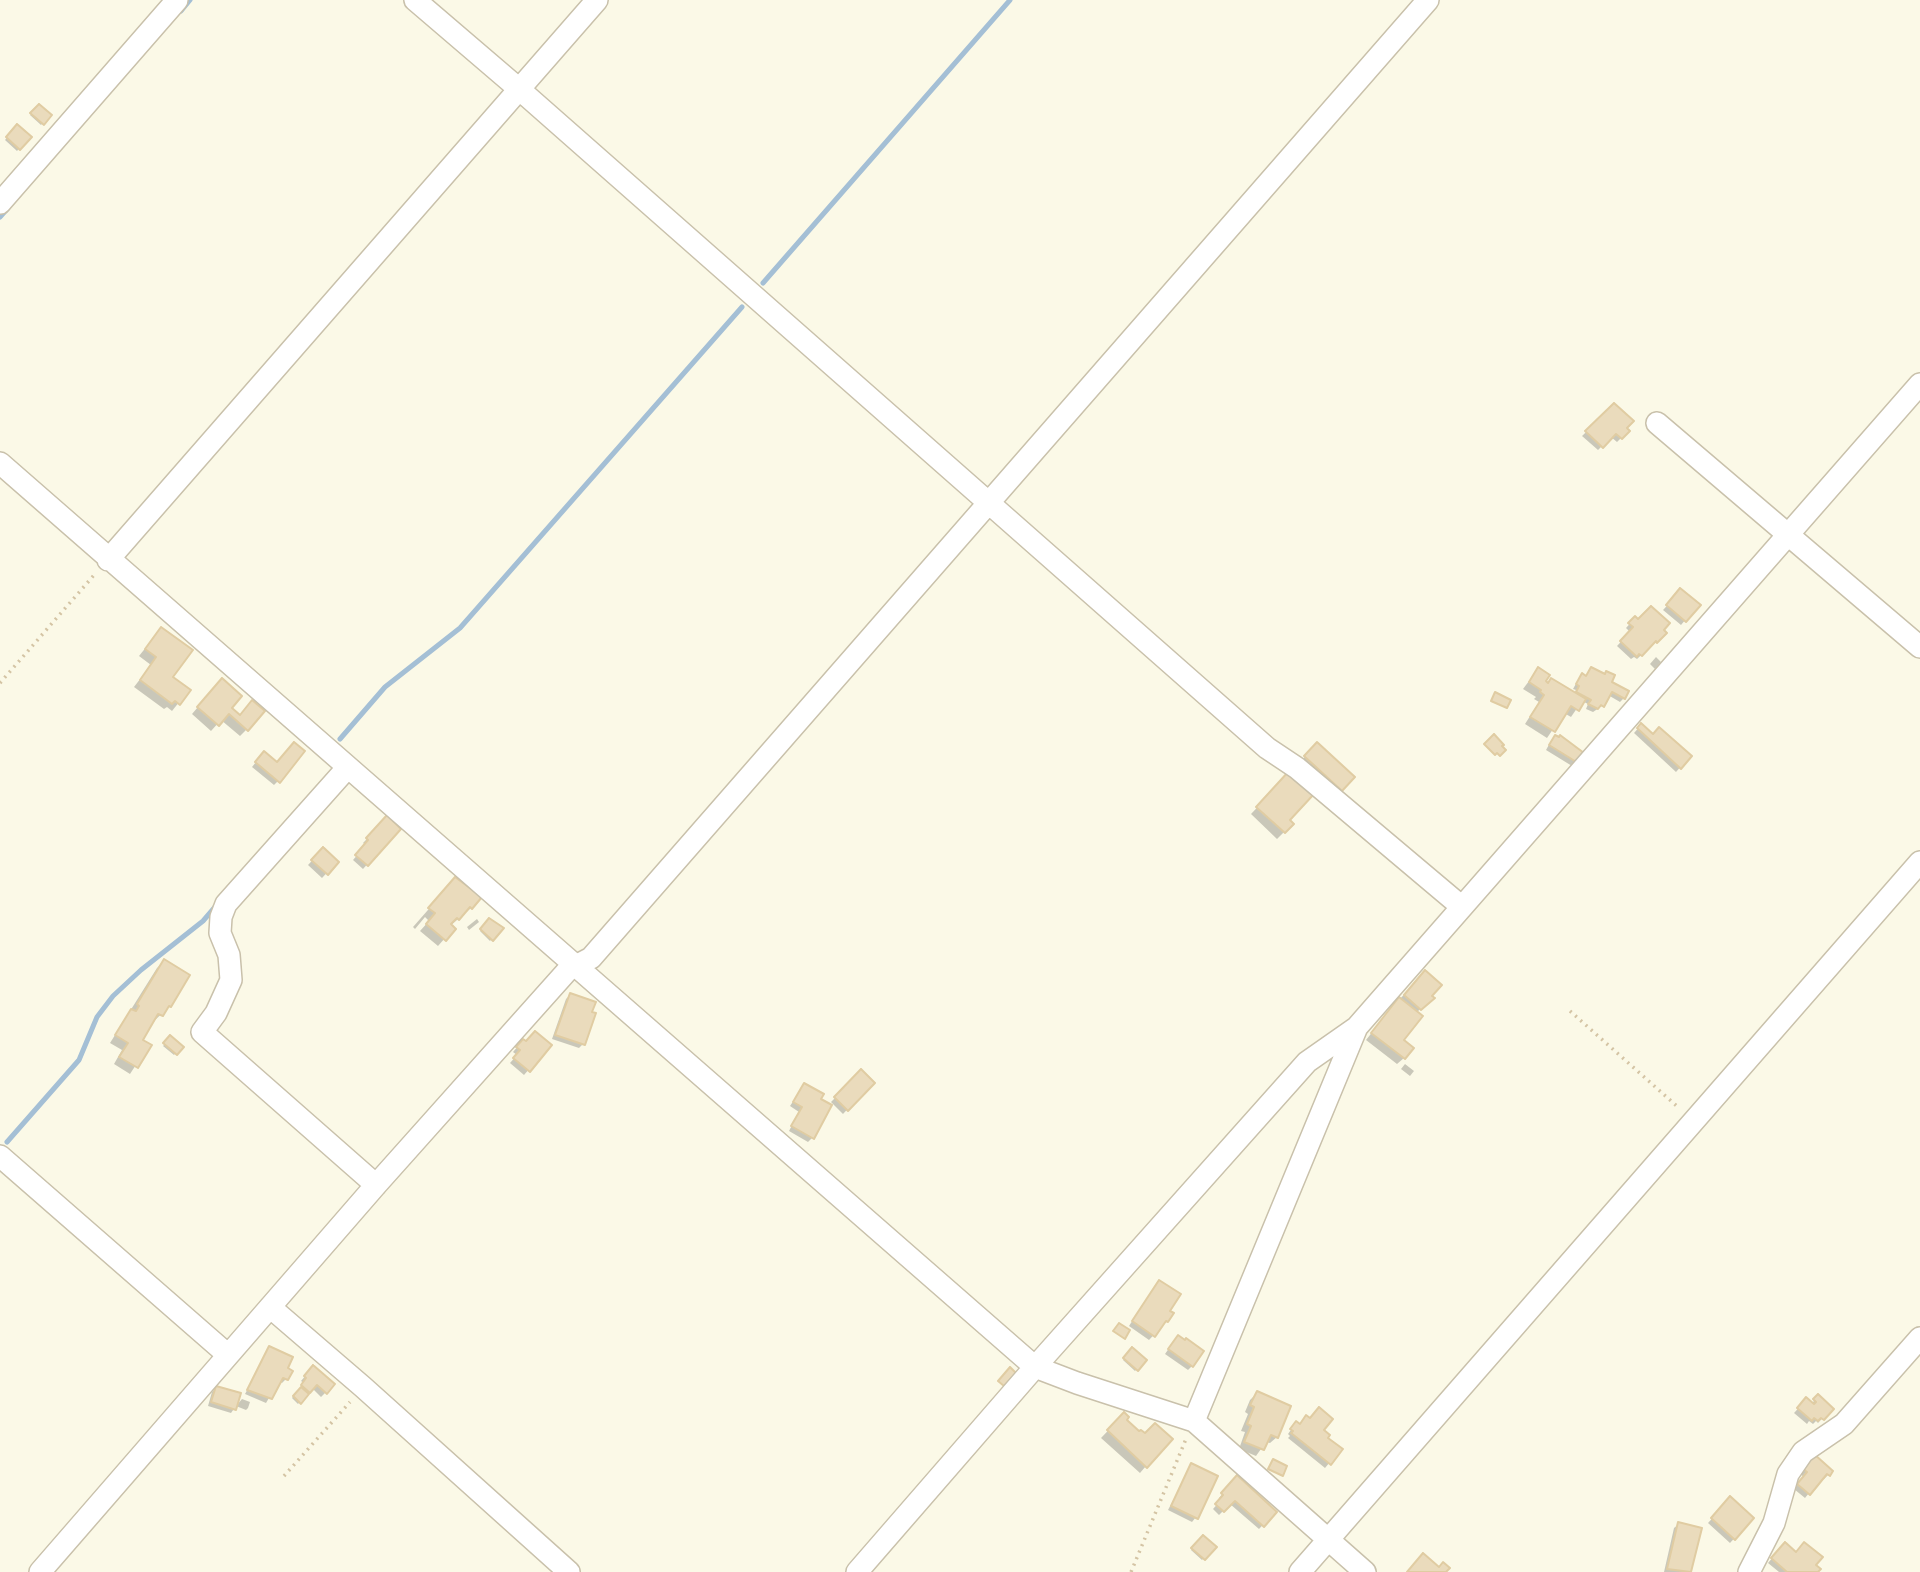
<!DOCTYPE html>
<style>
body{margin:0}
canvas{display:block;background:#fbf9e7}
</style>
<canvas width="1920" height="1572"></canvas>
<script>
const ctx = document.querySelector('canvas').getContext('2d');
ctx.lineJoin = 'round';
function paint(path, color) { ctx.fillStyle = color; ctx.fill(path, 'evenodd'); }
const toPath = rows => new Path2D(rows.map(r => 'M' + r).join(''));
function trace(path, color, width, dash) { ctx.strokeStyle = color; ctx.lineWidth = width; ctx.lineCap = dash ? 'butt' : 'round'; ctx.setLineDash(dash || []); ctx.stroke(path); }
const shadow = toPath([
 [39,106,49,116,41,125,30,115],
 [17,126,29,137,17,151,5,140],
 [1614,405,1628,431,1617,442,1611,437,1598,450,1582,436],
 [1681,591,1698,605,1681,625,1663,610],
 [1635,618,1665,633,1637,659,1634,657,1631,659,1617,646,1630,632,1626,628],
 [155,636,170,677,188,691,172,711,167,707,164,709,134,687,151,665,139,656],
 [1656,657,1661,662,1655,669,1650,664],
 [1538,669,1544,682,1574,694,1576,690,1573,689,1578,680,1582,676,1585,677,1591,669,1609,683,1624,698,1620,702,1608,695,1602,706,1593,712,1586,709,1588,704,1582,701,1571,717,1564,713,1547,738,1525,724,1539,702,1534,699,1536,697,1523,689],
 [215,687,246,730,240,736,221,720,211,731,192,714],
 [1641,725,1653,736,1690,756,1676,772,1634,733],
 [1551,741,1582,754,1572,766,1546,750],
 [1317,744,1352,777,1337,794,1301,761],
 [260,757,278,781,274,785,252,767],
 [1289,774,1288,820,1292,824,1277,839,1251,814],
 [387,818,399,829,363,869,353,860,366,845,363,843],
 [323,849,337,862,322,878,308,865],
 [449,886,471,908,450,926,453,929,438,946,420,931,429,921,425,917,415,929,413,927],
 [477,919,479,922,469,930,467,927],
 [490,921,501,928,490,941,480,931],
 [164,961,170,1006,154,1021,141,1040,149,1045,130,1074,114,1064,122,1050,110,1043,157,968],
 [1425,973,1432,998,1416,1013,1402,1041,1404,1058,1397,1064,1366,1040,1393,1006],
 [570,995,583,1044,579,1048,552,1039,566,999],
 [171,1038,181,1047,174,1055,163,1046],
 [519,1045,550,1045,524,1075,510,1063,517,1055,513,1052],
 [1405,1064,1414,1071,1410,1076,1401,1069],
 [861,1072,872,1083,843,1114,831,1102],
 [804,1085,812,1138,808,1142,789,1131,799,1112,790,1106],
 [1155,1286,1168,1311,1167,1321,1149,1340,1129,1326],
 [1174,1341,1192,1366,1188,1370,1165,1354],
 [270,1348,286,1369,286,1379,282,1383,279,1381,266,1403,245,1394],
 [1132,1349,1145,1360,1135,1371,1123,1360],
 [313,1367,333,1385,321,1397,312,1388,298,1404,292,1398,304,1383,301,1381],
 [216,1388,236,1406,242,1399,250,1402,248,1408,246,1410,236,1406,231,1413,208,1406,212,1392],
 [1257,1393,1277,1437,1270,1443,1266,1442,1256,1456,1239,1449,1245,1432,1241,1431,1248,1414,1245,1412,1250,1400],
 [1818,1397,1831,1409,1818,1423,1816,1421,1813,1424,1809,1421,1807,1424,1794,1413,1806,1400,1811,1404],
 [1124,1414,1146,1466,1140,1473,1101,1438],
 [1309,1420,1340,1450,1325,1468,1288,1438,1290,1436,1288,1434,1293,1427],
 [1811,1460,1831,1472,1824,1479,1822,1477,1805,1498,1794,1489,1804,1477,1800,1474],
 [1191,1466,1196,1517,1192,1522,1168,1510],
 [1237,1478,1275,1512,1259,1529,1230,1504,1219,1515,1213,1509,1221,1500,1219,1498],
 [1730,1499,1752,1519,1730,1543,1708,1523],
 [1679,1524,1700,1529,1689,1572,1664,1572,1674,1528],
 [1203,1537,1214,1547,1202,1560,1191,1550],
 [1781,1548,1814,1565,1816,1572,1779,1572,1768,1563]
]);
const stream = toPath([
 [181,11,190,0],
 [0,217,8,208],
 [763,283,1010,0],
 [340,739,385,687,460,628,742,307],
 [7,1142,79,1060,97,1017,113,996,141,970,203,921,215,907]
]);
const building = toPath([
 [39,104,52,115,44,125,30,113,39,104],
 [17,124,32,137,20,150,6,137,17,124],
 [1614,403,1634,421,1627,428,1630,431,1622,439,1616,434,1603,448,1585,431,1614,403],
 [1680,588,1701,605,1686,622,1666,605,1680,588],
 [1651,606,1670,623,1664,630,1667,633,1657,643,1656,641,1642,656,1639,654,1637,657,1620,641,1633,627,1628,623,1635,616,1638,619,1651,606],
 [161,627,193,650,173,677,191,690,180,705,175,701,172,704,140,680,156,657,145,649,161,627],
 [1538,667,1550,675,1546,681,1548,683,1551,678,1586,699,1579,711,1571,706,1555,732,1530,717,1544,695,1540,692,1541,690,1529,682,1538,667],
 [1591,667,1605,674,1606,671,1615,675,1612,682,1629,691,1625,699,1612,692,1604,707,1601,705,1598,709,1588,704,1591,700,1576,692,1579,686,1576,684,1582,673,1586,676,1591,667],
 [222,678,242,696,232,708,240,715,252,700,265,711,248,731,229,714,219,726,197,707,222,678],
 [1495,692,1511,700,1507,708,1491,701,1495,692],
 [1641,723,1653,734,1659,727,1692,756,1681,769,1637,728,1641,723],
 [1494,734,1504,745,1502,746,1506,750,1500,756,1497,753,1495,755,1484,744,1494,734],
 [1555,735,1559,737,1560,735,1584,753,1578,763,1549,745,1555,735],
 [294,742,305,751,280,783,255,762,264,751,277,762,294,742],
 [1317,742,1355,777,1342,791,1304,756,1317,742],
 [1289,771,1314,794,1290,820,1294,824,1285,833,1256,807,1289,771],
 [387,815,401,829,368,866,355,855,368,840,366,838,387,815],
 [323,847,339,862,328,875,311,860,323,847],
 [455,877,482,897,472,909,470,907,459,920,457,918,451,924,456,929,446,941,426,924,435,913,428,908,455,877],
 [489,918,504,928,493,941,480,929,489,918],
 [164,959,190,975,171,1007,169,1006,163,1016,158,1014,143,1040,152,1045,138,1068,119,1057,128,1043,115,1035,131,1009,136,1011,139,1006,137,1004,164,959],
 [1425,970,1442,985,1432,996,1435,998,1421,1010,1404,995,1425,970],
 [570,993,596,1002,592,1012,596,1013,585,1045,555,1035,570,993],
 [1399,997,1423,1016,1404,1040,1414,1048,1405,1059,1371,1033,1399,997],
 [535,1031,552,1045,530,1072,513,1058,520,1050,516,1047,523,1039,526,1041,535,1031],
 [170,1035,184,1047,177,1055,163,1043,170,1035],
 [861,1069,875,1083,848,1111,834,1097,861,1069],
 [804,1083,824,1094,821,1099,832,1105,814,1139,791,1126,802,1107,793,1102,804,1083],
 [1159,1280,1181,1294,1170,1311,1174,1313,1168,1322,1166,1321,1155,1337,1132,1321,1159,1280],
 [1119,1323,1130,1330,1125,1339,1113,1331,1119,1323],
 [1178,1335,1185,1340,1186,1338,1204,1351,1193,1367,1168,1349,1178,1335],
 [269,1346,293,1357,288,1368,293,1371,288,1380,283,1378,272,1399,247,1390,269,1346],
 [1132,1347,1147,1360,1138,1371,1123,1358,1132,1347],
 [313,1365,335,1384,327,1394,317,1385,310,1393,301,1385,306,1378,304,1376,313,1365],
 [1010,1367,1016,1373,1004,1386,998,1381,1010,1367],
 [216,1386,241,1393,236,1410,211,1402,216,1386],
 [301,1387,309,1394,301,1404,293,1396,301,1387],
 [1257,1391,1291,1406,1278,1438,1271,1435,1264,1450,1244,1442,1251,1426,1247,1424,1254,1407,1250,1405,1257,1391],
 [1818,1394,1834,1409,1824,1420,1821,1418,1818,1421,1814,1418,1812,1421,1797,1408,1806,1397,1814,1404,1816,1402,1813,1399,1818,1394],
 [1319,1407,1333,1419,1324,1430,1330,1435,1328,1438,1343,1449,1331,1465,1291,1433,1293,1431,1290,1429,1296,1421,1300,1424,1306,1415,1310,1418,1319,1407],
 [1124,1412,1129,1417,1127,1420,1139,1431,1141,1430,1145,1433,1155,1423,1173,1439,1147,1468,1107,1430,1124,1412],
 [1814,1454,1833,1471,1830,1476,1827,1474,1810,1495,1797,1484,1807,1472,1803,1469,1814,1454],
 [1273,1459,1287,1466,1283,1476,1268,1469,1273,1459],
 [1191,1463,1218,1476,1198,1519,1171,1506,1191,1463],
 [1237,1475,1277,1512,1264,1527,1235,1501,1224,1512,1215,1504,1223,1495,1221,1493,1237,1475],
 [1730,1496,1754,1518,1735,1540,1711,1518,1730,1496],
 [1678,1522,1702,1528,1691,1572,1667,1569,1678,1522],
 [1203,1535,1217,1547,1205,1560,1191,1548,1203,1535],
 [1785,1542,1796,1552,1804,1542,1823,1557,1816,1565,1821,1569,1818,1572,1787,1572,1771,1558,1785,1542],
 [1423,1553,1439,1567,1443,1562,1450,1568,1446,1572,1407,1572,1423,1553]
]);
const path = toPath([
 [0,683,95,574],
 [1570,1011,1679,1108],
 [284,1476,350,1402],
 [1131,1572,1186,1439]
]);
const minor = toPath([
 [415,0,519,89,1267,748,1297,768,1462,907],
 [0,203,177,0],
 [1657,423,1920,647],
 [0,463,1035,1367,1077,1383,1194,1421,1365,1572],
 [108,560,597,0],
 [348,767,226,904,221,917,220,933,229,955,231,980,216,1013,202,1032,376,1185],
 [0,1156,228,1355],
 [270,1307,363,1387,569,1572],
 [1194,1421,1357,1027],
 [40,1572,376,1185,568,970,591,958,1428,0],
 [857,1572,1035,1367,1307,1062,1357,1027,1920,384],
 [1300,1572,1920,862],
 [1749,1572,1774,1523,1788,1474,1803,1452,1844,1424,1920,1338]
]);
paint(shadow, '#0003');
trace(stream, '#a4bfd5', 5);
paint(building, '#eadbbc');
trace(building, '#e0cca2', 2);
trace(minor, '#c9c1ab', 24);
trace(path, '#d4c4a4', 3.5, [2, 5]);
trace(minor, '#fff', 21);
</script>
